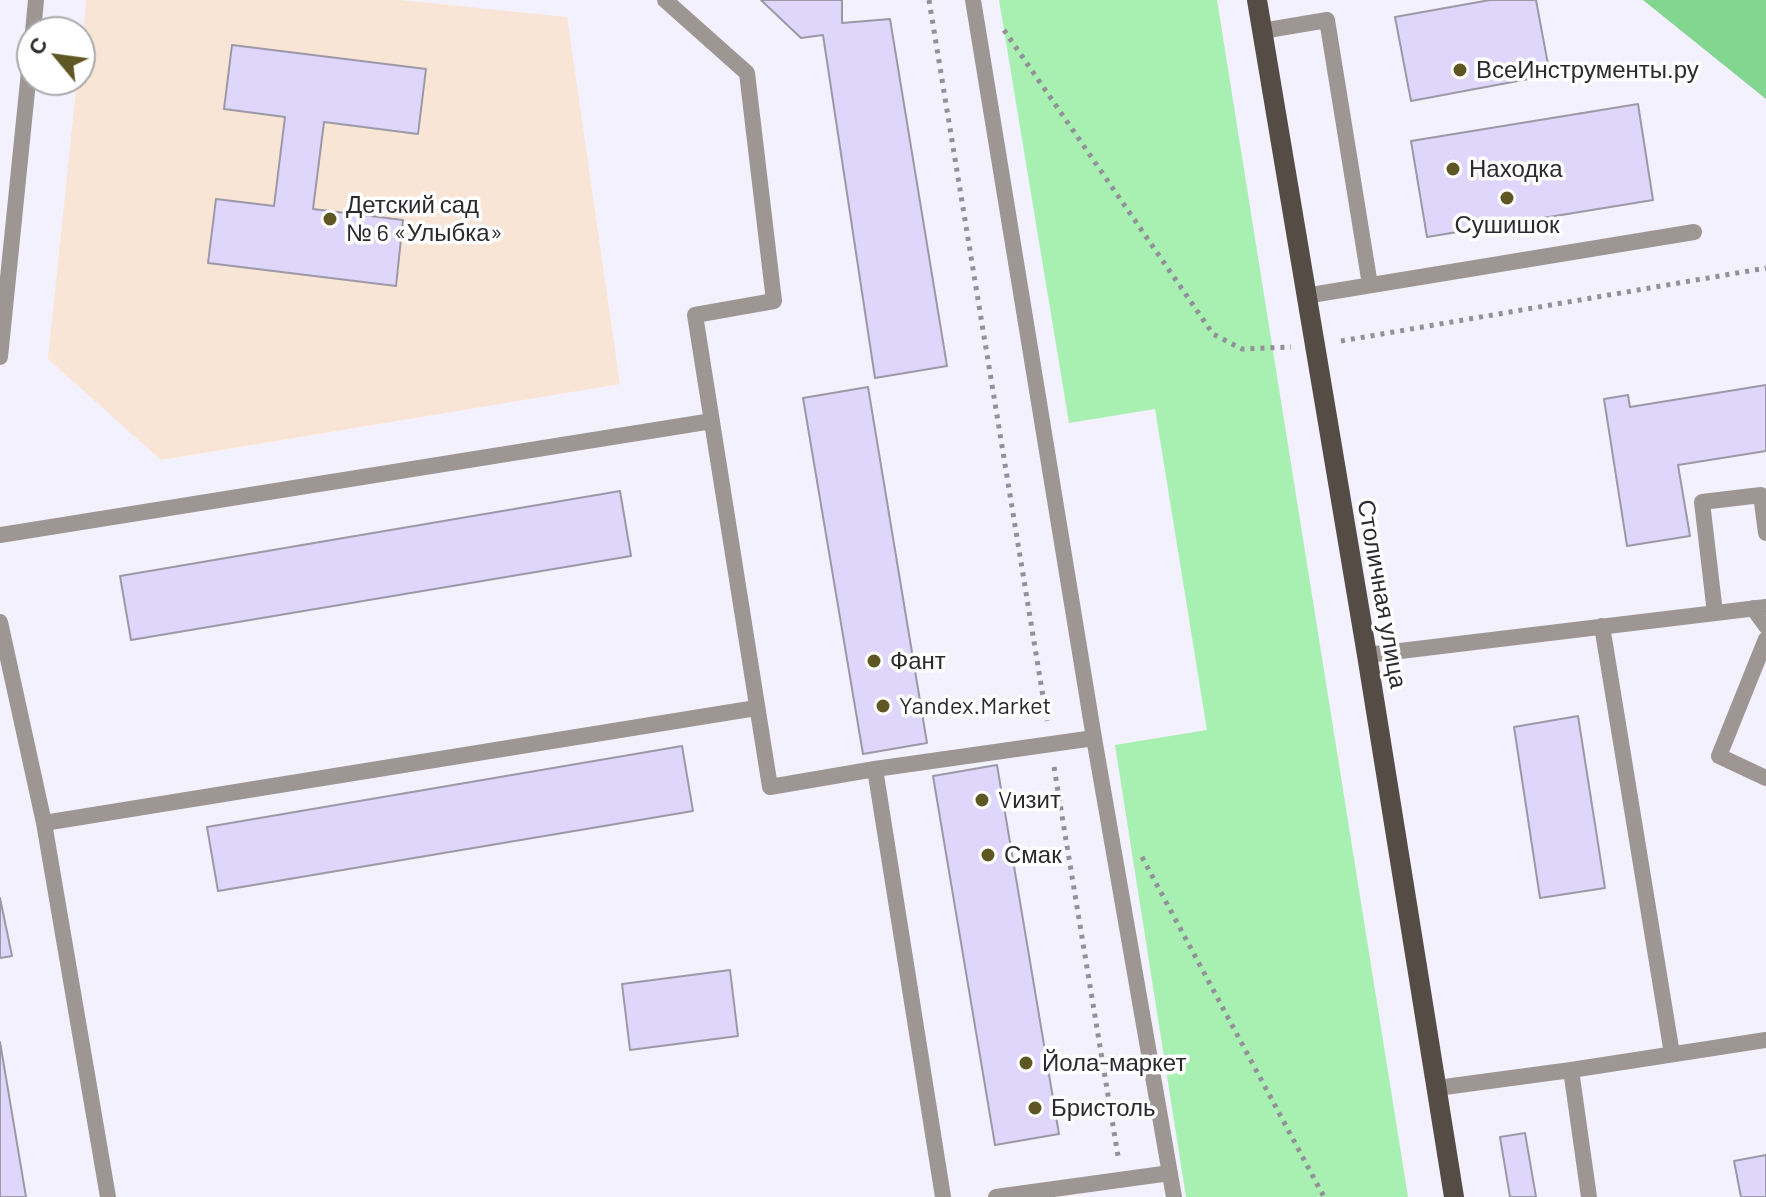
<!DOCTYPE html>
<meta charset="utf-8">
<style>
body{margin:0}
#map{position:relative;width:1766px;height:1197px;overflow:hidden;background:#f3f1fd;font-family:Barlow,sans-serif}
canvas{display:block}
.north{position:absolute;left:16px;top:16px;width:80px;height:80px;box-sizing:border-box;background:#fff;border:2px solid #aaaaac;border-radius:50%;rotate:299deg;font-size:22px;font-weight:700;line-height:32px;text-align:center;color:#2b2a2f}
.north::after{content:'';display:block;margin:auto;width:28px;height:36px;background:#5f5723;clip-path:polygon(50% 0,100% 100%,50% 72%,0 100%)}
</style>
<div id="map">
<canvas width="1766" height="1197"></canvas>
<div class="north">С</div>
</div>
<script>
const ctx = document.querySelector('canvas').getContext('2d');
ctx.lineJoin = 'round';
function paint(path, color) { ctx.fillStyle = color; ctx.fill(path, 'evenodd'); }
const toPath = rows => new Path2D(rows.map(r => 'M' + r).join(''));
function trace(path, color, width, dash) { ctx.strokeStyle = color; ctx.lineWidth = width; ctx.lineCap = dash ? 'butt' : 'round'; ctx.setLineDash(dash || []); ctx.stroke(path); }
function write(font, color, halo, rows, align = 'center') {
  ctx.font = font + ' Barlow,sans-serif'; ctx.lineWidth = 7; ctx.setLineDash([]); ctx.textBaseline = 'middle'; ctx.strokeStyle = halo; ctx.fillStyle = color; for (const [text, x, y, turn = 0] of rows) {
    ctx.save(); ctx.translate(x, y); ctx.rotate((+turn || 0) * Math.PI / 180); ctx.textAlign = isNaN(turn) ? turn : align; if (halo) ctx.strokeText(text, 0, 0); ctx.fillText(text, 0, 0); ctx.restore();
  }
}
const education = toPath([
 [86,0,400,0,567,17,620,384,161,460,48,359,77,80,80,80]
]);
const green = toPath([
 [999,0,1217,0,1408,1197,1186,1197,1115,745,1207,730,1155,409,1069,423]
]);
const forest = toPath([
 [1643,0,1766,0,1766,99]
]);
const building = toPath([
 [761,0,842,0,842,23,890,19,947,366,875,378,823,35,801,38,761,0],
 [1490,0,1536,0,1550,75,1411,101,1395,17,1490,0],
 [232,45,426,69,418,134,324,122,313,209,403,220,396,286,208,263,216,199,274,206,285,117,224,109,232,45],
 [1638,104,1653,200,1427,237,1411,141,1638,104],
 [1766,385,1766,451,1678,465,1690,536,1627,546,1604,399,1628,395,1630,407,1766,385],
 [868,387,927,743,863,754,803,398,868,387],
 [620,491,631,556,131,640,120,576,620,491],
 [1578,716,1605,888,1540,898,1514,727,1578,716],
 [682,746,693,811,218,891,207,827,682,746],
 [997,765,1059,1134,995,1145,933,776,997,765],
 [0,898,12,956,0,958,0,898],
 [730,970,738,1036,630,1050,622,984,730,970],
 [0,1042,26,1197,0,1197,0,1042],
 [1525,1133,1536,1197,1510,1197,1500,1137,1525,1133],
 [1766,1155,1766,1197,1741,1197,1734,1161,1766,1155]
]);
const path = toPath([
 [929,0,1047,721],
 [1004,30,1213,334,1242,349,1291,347],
 [1341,341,1766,268],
 [1054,767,1118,1156],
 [1142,857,1324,1197]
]);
const lane = toPath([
 [665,0,747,73,774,301,695,315,770,787,875,769],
 [973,0,1094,738,1174,1197],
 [1262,31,1327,20,1370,285],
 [33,32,36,0],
 [1305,296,1694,232],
 [0,357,32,42],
 [0,535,712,421],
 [1753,608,1766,626],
 [1715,613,1702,502,1761,495,1766,533],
 [0,622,44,823,108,1197],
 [1602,626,1672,1054],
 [1766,639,1719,756,1766,778],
 [1367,655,1766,607],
 [44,823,756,708],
 [1571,1070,1766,1040],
 [1437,1088,1571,1070,1589,1197],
 [943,1197,875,769,1094,738],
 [996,1197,1170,1173]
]);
const primary = toPath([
 [1257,0,1367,655,1454,1197]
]);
const markers = [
 [1460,70,8,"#5f5723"],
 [1453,169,8,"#5f5723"],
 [1507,198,8,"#5f5723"],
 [330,219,8,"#5f5723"],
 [874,661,8,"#5f5723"],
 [883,706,8,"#5f5723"],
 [982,800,8,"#5f5723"],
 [988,855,8,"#5f5723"],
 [1026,1063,8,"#5f5723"],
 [1035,1108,8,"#5f5723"]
];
const poiNames = [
 ["ВсеИнструменты.ру",1476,70],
 ["Находка",1469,169],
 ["Детский сад",346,205],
 ["№ 6 «Улыбка»",346,233],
 ["Сушишок",1507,225,"center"],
 ["Фант",890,661],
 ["Yandex.Market",899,706],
 ["Vизит",998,800],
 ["Смак",1004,855],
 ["Йола-маркет",1042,1063],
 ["Бристоль",1051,1108]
];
const streetNames = [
 ["Столичная улица",1382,594,80]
];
paint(education, '#f9e5d6');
paint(green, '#a8f0b1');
paint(forest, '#83d690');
paint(building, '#ded6fb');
trace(building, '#9c99a7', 2);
trace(path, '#929099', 5, [4, 6]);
trace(lane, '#9d9693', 16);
trace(primary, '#564c46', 20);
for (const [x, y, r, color] of markers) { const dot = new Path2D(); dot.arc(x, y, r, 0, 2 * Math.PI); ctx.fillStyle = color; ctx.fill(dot); trace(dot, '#fff', 3); }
write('24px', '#2b2a2f', '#fff', poiNames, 'left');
write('24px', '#2b2a2f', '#fff', streetNames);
</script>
